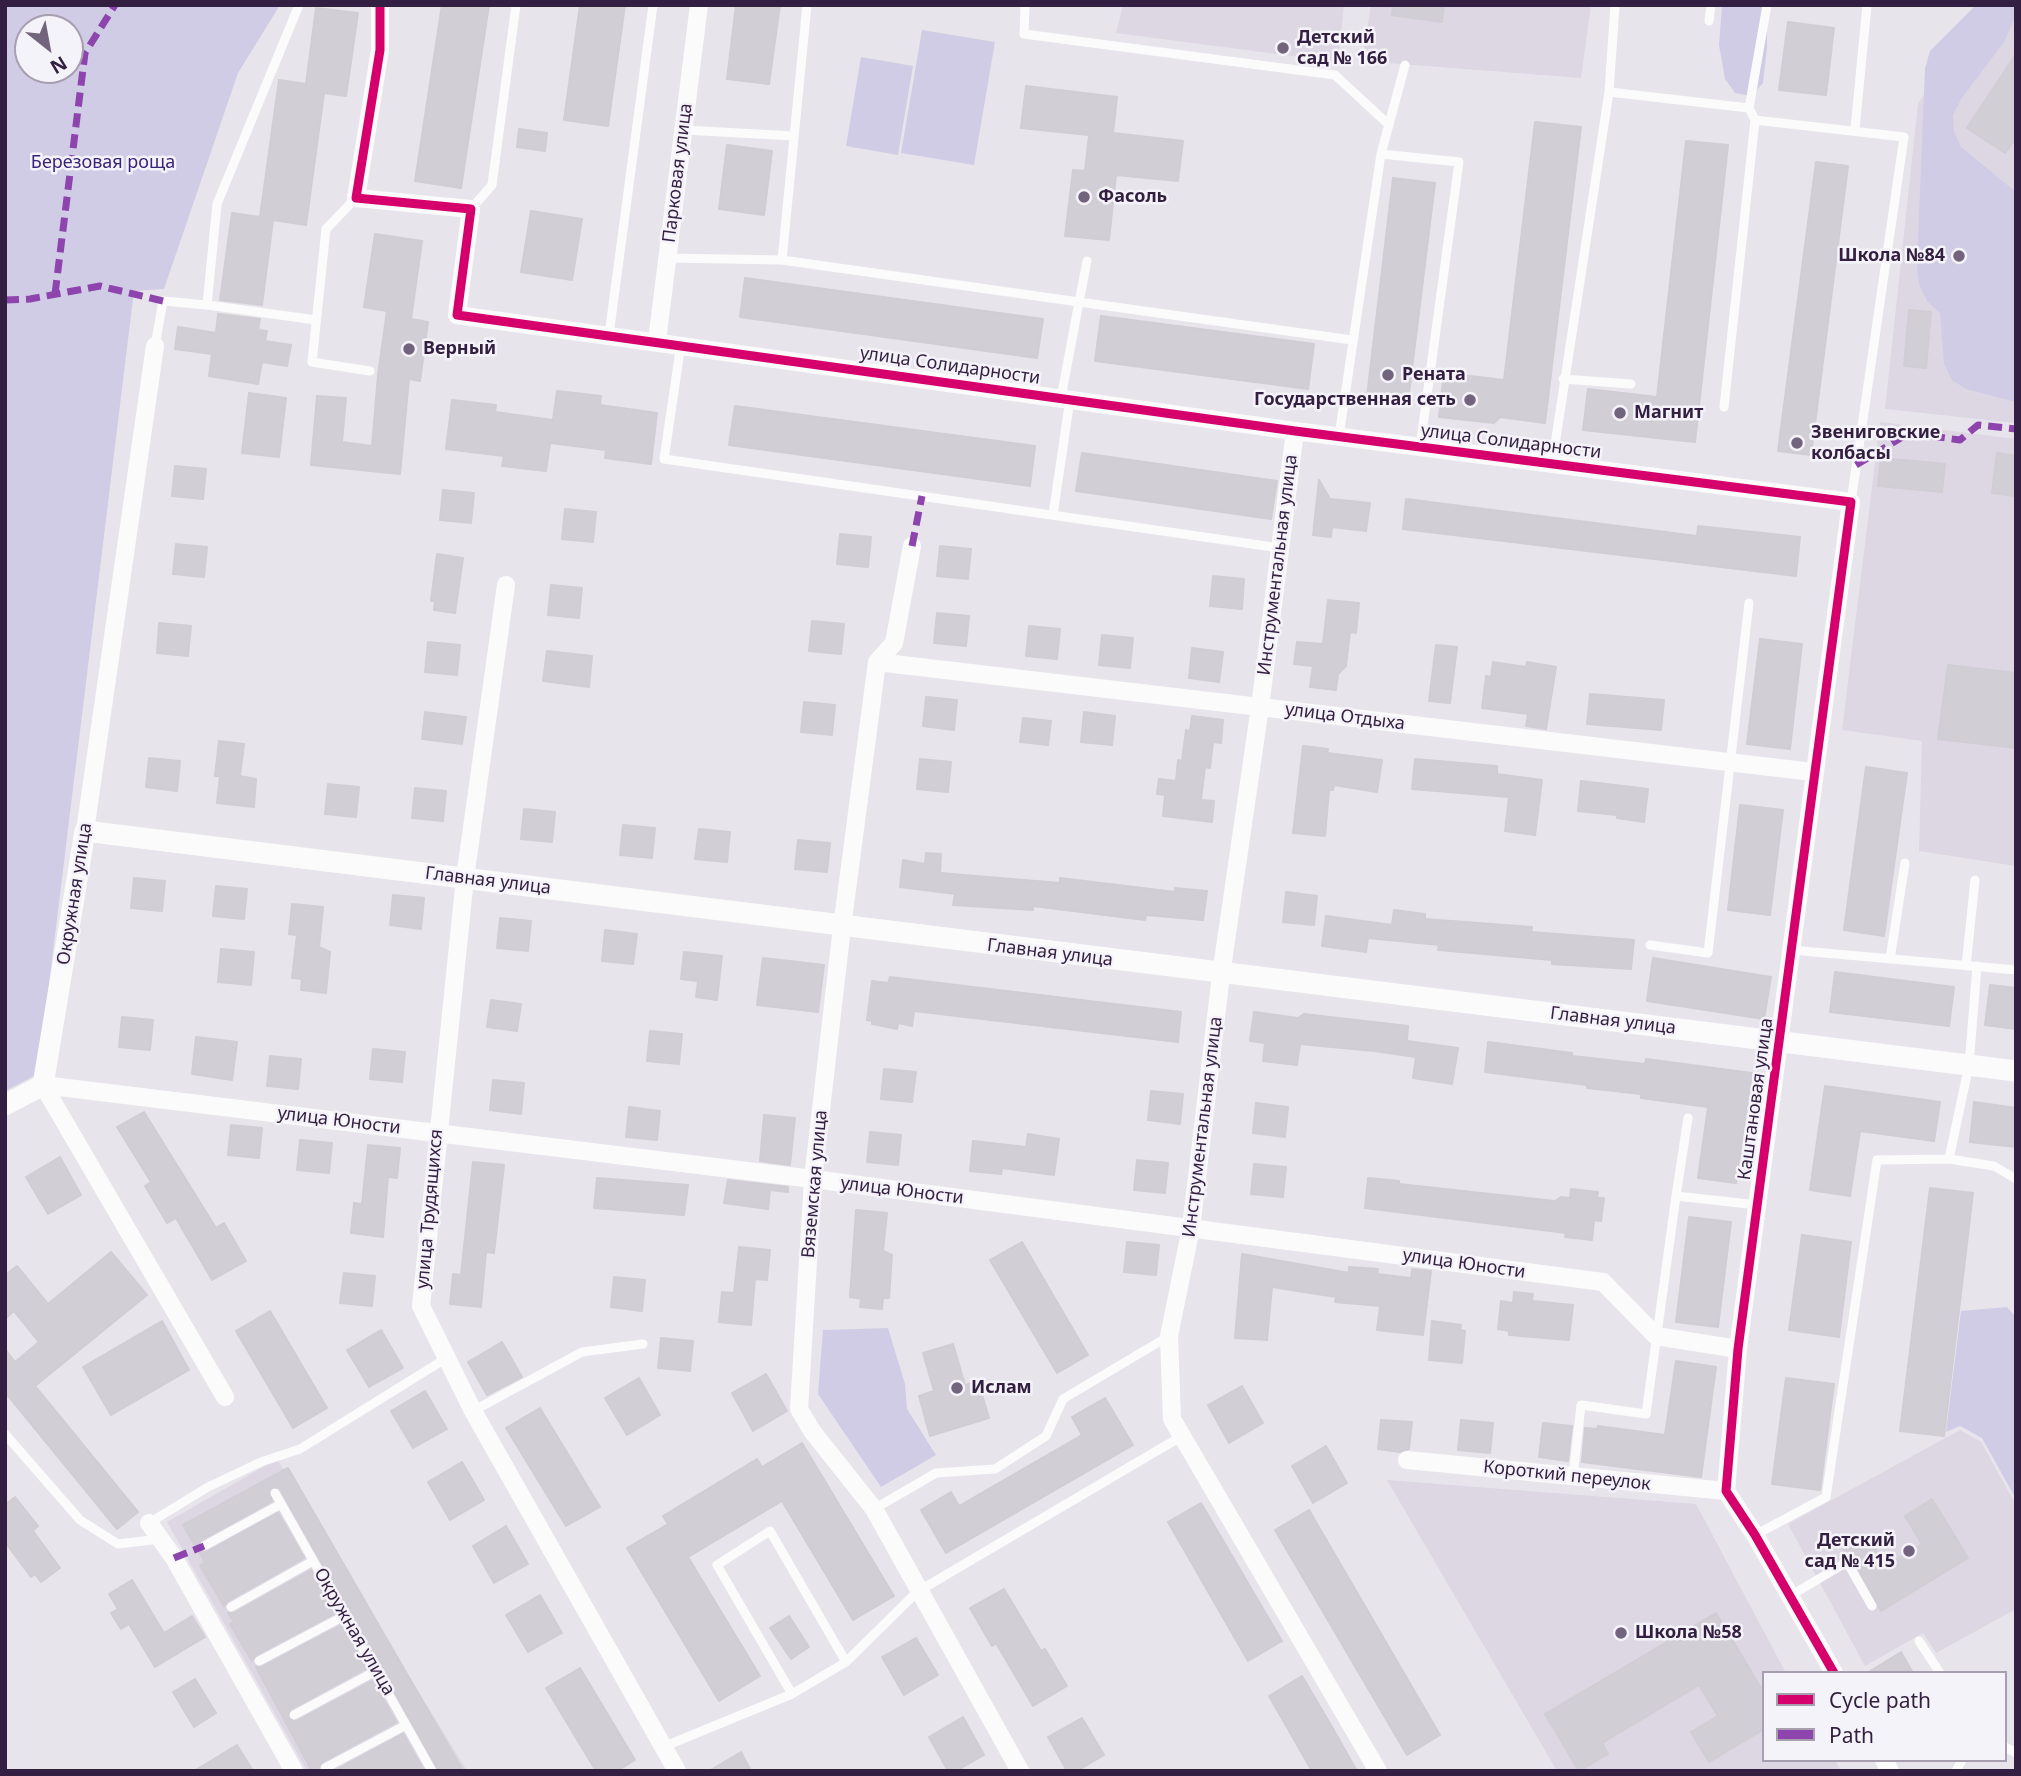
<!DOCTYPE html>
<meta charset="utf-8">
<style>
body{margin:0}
#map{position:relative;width:2021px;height:1776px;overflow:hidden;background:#e7e5eb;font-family:"Noto Sans",sans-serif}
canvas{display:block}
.frame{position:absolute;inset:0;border:7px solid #331f41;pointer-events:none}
.legend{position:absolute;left:1762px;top:1671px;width:245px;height:91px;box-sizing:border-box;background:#f5f3fa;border:2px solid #a79eb0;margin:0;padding:9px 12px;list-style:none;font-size:21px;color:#331f41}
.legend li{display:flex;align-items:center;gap:14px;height:35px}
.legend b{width:35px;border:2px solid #a79eb0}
.north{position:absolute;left:14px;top:14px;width:70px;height:70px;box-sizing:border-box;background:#f5f3fa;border:2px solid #a79eb0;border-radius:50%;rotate:149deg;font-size:19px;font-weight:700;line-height:28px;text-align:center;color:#331f41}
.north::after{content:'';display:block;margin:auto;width:24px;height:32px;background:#72647c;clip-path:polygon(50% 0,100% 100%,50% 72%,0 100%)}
</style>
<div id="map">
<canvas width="2021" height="1776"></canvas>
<div class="frame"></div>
<ul class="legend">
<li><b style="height:9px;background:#d6006c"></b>Cycle path</li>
<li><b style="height:9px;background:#8e44ad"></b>Path</li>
</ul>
<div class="north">N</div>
</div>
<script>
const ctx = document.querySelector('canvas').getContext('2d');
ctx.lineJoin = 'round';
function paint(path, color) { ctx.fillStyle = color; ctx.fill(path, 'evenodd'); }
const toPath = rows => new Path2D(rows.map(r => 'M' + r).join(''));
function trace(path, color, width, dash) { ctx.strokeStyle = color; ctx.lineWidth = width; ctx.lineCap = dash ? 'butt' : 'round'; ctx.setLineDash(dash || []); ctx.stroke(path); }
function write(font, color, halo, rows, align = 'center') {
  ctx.font = font + ' "Noto Sans",sans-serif'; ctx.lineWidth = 5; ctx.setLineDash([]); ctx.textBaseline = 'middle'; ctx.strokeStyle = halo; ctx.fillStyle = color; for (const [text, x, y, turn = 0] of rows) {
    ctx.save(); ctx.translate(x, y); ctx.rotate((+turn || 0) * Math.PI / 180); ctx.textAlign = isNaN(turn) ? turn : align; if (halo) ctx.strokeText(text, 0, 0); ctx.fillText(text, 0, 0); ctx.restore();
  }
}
const built = toPath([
 [1123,5,1344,5,1338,62,1116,33],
 [1371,5,1591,5,1581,78,1362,61],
 [1980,5,2016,5,2016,423,1885,409,1918,104],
 [1880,422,2016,439,2016,866,1919,851,1922,741,1842,730],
 [1960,1430,1981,1442,2016,1505,2016,1609,1936,1653,1923,1633,1865,1666,1788,1524],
 [277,1459,467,1771,307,1771,167,1522],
 [1387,1480,1696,1504,1786,1673,1764,1673,1764,1760,1835,1760,1841,1771,1557,1771]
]);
const green = toPath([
 [5,5,280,5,238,73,164,289,134,291,38,1074,5,1091],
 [28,28,70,28,70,70,28,70],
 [1722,5,1767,5,1767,47,1763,83,1751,96,1735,93,1725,79,1719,45],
 [1976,5,2016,5,2016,16,2004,42,1961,99,1953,115,1954,132,1961,147,2016,192,2016,402,1966,389,1952,380,1944,364,1940,313,1927,301,1919,284,1917,266,1925,68,1930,51],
 [922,30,995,42,974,165,901,153],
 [861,57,913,66,898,155,846,146],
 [2007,1307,2016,1317,2016,1499,1982,1438,1960,1426,1946,1432,1961,1311],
 [888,1328,905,1384,907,1409,936,1455,881,1487,818,1394,823,1330]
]);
const building = toPath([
 [442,5,489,5,461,188,415,181,442,5],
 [580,5,625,5,608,126,564,120,580,5],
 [736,5,780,5,769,84,727,79,736,5],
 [1393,5,1444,5,1442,22,1392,15,1393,5],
 [316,8,358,13,346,96,324,93,306,225,273,220,262,305,220,300,232,213,260,217,279,80,306,84,316,8],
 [1788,22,1834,28,1826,95,1779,90,1788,22],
 [2016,54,2016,138,2005,153,1967,128,2016,54],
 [1026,86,1117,97,1113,133,1183,141,1178,181,1116,175,1109,240,1065,236,1073,170,1085,171,1089,135,1021,128,1026,86],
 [1535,122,1581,127,1545,423,1500,417,1494,423,1439,417,1444,373,1504,380,1535,122],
 [519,129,547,133,545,151,517,147,519,129],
 [1686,141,1728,145,1695,442,1583,430,1588,389,1657,397,1686,141],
 [727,145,772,151,764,215,719,209,727,145],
 [1816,162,1848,166,1811,455,1778,451,1816,162],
 [1393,178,1435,183,1408,401,1367,396,1393,178],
 [531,211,582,219,572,280,521,272,531,211],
 [375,234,422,241,411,319,428,322,420,381,409,379,400,474,311,465,317,396,346,398,342,442,372,446,378,375,387,311,364,307,375,234],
 [745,278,1043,319,1037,358,740,317,745,278],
 [1909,310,1931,312,1926,368,1904,366,1909,310],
 [218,314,260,319,258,330,267,331,265,341,291,345,287,366,262,362,258,384,209,376,212,354,175,349,178,327,216,333,218,314],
 [1101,316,1314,344,1308,389,1095,361,1101,316],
 [557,391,601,396,600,405,657,413,651,464,605,458,606,450,550,443,546,471,502,466,504,456,446,449,452,400,496,405,495,412,553,420,557,391],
 [249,393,286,398,279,457,242,453,249,393],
 [735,406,1035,446,1030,486,729,445,735,406],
 [1082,453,1277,481,1271,519,1076,491,1082,453],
 [1997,453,2016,456,2016,496,1992,493,1997,453],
 [1881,458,1945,464,1942,492,1878,486,1881,458],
 [175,466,206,469,203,499,172,496,175,466],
 [1319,480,1330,499,1370,503,1366,531,1332,527,1331,537,1313,535,1319,480],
 [443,490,474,493,471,523,440,520,443,490],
 [1406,499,1697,536,1698,526,1800,537,1796,576,1403,529,1406,499],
 [565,509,596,512,593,542,562,539,565,509],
 [840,534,871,537,868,567,837,564,840,534],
 [176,544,207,547,204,577,173,574,176,544],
 [940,546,971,549,968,579,937,576,940,546],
 [437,554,463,558,455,613,434,610,435,601,431,601,437,554],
 [1213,576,1244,579,1242,609,1210,606,1213,576],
 [551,585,582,588,579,618,548,615,551,585],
 [1328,600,1359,603,1356,633,1350,632,1346,666,1338,674,1336,690,1310,687,1313,666,1294,664,1297,642,1323,644,1328,600],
 [937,613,969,616,966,646,934,643,937,613],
 [812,621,844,624,841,654,809,651,812,621],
 [159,623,191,626,188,656,157,653,159,623],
 [1029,626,1060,629,1057,659,1026,656,1029,626],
 [1102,635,1133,638,1130,668,1099,665,1102,635],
 [1760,639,1802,644,1790,749,1747,744,1760,639],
 [428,642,460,645,457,675,425,672,428,642],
 [1436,645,1457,647,1450,703,1429,701,1436,645],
 [1192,648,1223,652,1219,682,1189,678,1192,648],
 [547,651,592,656,589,687,543,681,547,651],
 [1493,662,1526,667,1527,662,1556,667,1546,729,1526,726,1528,714,1482,708,1486,676,1491,677,1493,662],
 [1948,665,2016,673,2016,748,1938,739,1948,665],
 [1590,694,1664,700,1661,730,1587,724,1590,694],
 [926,697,957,700,954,730,923,726,926,697],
 [804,702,835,705,832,735,801,732,804,702],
 [425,712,466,717,462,744,422,739,425,712],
 [1084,712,1115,716,1112,745,1081,742,1084,712],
 [1192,716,1223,720,1221,743,1213,742,1210,768,1205,767,1201,800,1214,801,1212,822,1163,816,1165,795,1157,794,1159,779,1176,781,1178,760,1182,761,1186,730,1190,731,1192,716],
 [1023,718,1051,721,1048,745,1020,742,1023,718],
 [219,741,244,744,240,776,256,779,254,807,217,803,220,776,215,776,219,741],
 [1303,746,1328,749,1327,753,1382,760,1377,792,1334,785,1333,790,1329,790,1325,836,1293,833,1303,746],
 [149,758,180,761,177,791,146,787,149,758],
 [920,759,951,762,948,792,917,789,920,759],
 [1415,759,1497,766,1497,774,1542,780,1535,835,1505,831,1509,797,1412,789,1415,759],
 [1866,767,1907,773,1884,936,1844,930,1866,767],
 [1581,781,1648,789,1644,822,1617,818,1617,815,1578,811,1581,781],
 [328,784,359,787,356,817,325,814,328,784],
 [415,788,446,791,443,821,412,818,415,788],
 [1740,805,1783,810,1770,915,1728,910,1740,805],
 [524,809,555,812,552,842,521,839,524,809],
 [623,825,655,828,652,858,620,855,623,825],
 [699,829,730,832,727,862,695,859,699,829],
 [798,840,830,843,827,872,795,869,798,840],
 [926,853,941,854,940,873,1060,883,1060,878,1175,892,1175,888,1207,891,1203,920,1146,915,1145,920,1033,906,1033,910,953,905,955,894,900,887,903,860,925,864,926,853],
 [134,878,165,881,162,911,131,908,134,878],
 [216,886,247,889,244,919,213,916,216,886],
 [1286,892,1317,896,1314,925,1283,922,1286,892],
 [393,895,424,898,421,929,390,925,393,895],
 [292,904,323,907,319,947,330,952,326,993,301,990,302,979,292,978,297,935,289,934,292,904],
 [1394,910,1425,914,1425,919,1532,927,1531,932,1634,940,1631,969,1552,964,1552,960,1438,950,1439,945,1368,938,1366,952,1322,946,1326,916,1392,925,1394,910],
 [500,918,531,921,528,951,497,948,500,918],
 [605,930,637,934,633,964,602,961,605,930],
 [221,949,254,952,251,985,218,982,221,949],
 [684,952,722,956,717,1000,696,997,698,981,681,979,684,952],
 [763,958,824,965,818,1012,757,1005,763,958],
 [1653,958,1771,977,1764,1019,1647,1001,1653,958],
 [1835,972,1954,987,1949,1026,1830,1012,1835,972],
 [890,977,1181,1012,1178,1042,914,1011,912,1026,898,1023,897,1029,872,1024,872,1021,867,1020,872,981,888,983,890,977],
 [1990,985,2016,988,2016,1029,1985,1025,1990,985],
 [491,1000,521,1004,517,1031,487,1027,491,1000],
 [1254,1012,1298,1018,1304,1014,1408,1026,1407,1041,1458,1048,1452,1084,1413,1078,1416,1057,1374,1051,1300,1044,1297,1065,1263,1061,1265,1043,1250,1041,1254,1012],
 [122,1017,153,1020,150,1050,119,1047,122,1017],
 [650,1031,682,1034,679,1064,647,1061,650,1031],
 [196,1037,237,1042,232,1080,192,1074,196,1037],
 [1488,1042,1572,1053,1572,1056,1645,1064,1646,1059,1752,1073,1736,1183,1698,1178,1708,1107,1641,1098,1641,1094,1587,1088,1587,1085,1485,1072,1488,1042],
 [373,1049,405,1052,402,1082,370,1079,373,1049],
 [270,1056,301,1059,298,1089,267,1086,270,1056],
 [884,1069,916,1072,912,1102,881,1099,884,1069],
 [493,1080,524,1083,521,1114,490,1110,493,1080],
 [1825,1086,1940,1102,1934,1141,1860,1131,1850,1196,1810,1190,1825,1086],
 [1151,1091,1183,1094,1180,1124,1148,1120,1151,1091],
 [1974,1102,2016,1108,2016,1147,1970,1142,1974,1102],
 [1256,1103,1288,1107,1285,1137,1253,1133,1256,1103],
 [629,1107,660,1111,657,1140,626,1137,629,1107],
 [144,1112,216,1228,224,1223,246,1261,212,1280,176,1218,167,1223,145,1186,151,1182,117,1127,144,1112],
 [764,1115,795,1118,790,1165,760,1161,764,1115],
 [231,1125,262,1128,259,1158,228,1155,231,1125],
 [870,1132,901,1135,898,1165,867,1162,870,1132],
 [1028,1134,1059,1139,1054,1175,1002,1168,1001,1174,970,1171,973,1141,1026,1147,1028,1134],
 [300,1140,332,1143,329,1173,297,1170,300,1140],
 [368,1145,400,1148,397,1178,388,1177,383,1237,351,1233,354,1203,362,1204,368,1145],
 [60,1157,81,1195,48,1214,26,1177,60,1157],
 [1137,1160,1168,1163,1165,1193,1134,1190,1137,1160],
 [473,1162,504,1165,494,1253,486,1252,481,1307,450,1304,453,1274,461,1275,473,1162],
 [1254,1164,1286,1167,1283,1197,1251,1194,1254,1164],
 [597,1178,688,1185,684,1215,594,1208,597,1178],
 [1368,1178,1399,1181,1399,1184,1555,1201,1561,1197,1570,1198,1571,1189,1598,1192,1597,1198,1604,1198,1601,1221,1594,1220,1592,1240,1565,1237,1566,1233,1365,1208,1368,1178],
 [728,1180,788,1187,788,1192,770,1190,768,1209,724,1203,728,1180],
 [1930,1188,1973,1193,1944,1436,1900,1431,1930,1188],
 [856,1210,887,1213,883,1251,892,1255,889,1298,883,1298,882,1309,860,1307,861,1299,850,1297,856,1210],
 [1689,1217,1731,1222,1718,1327,1676,1322,1689,1217],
 [1802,1235,1851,1242,1839,1337,1789,1330,1802,1235],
 [1022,1242,1088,1355,1057,1373,990,1260,1022,1242],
 [1127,1242,1159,1245,1156,1275,1124,1272,1127,1242],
 [739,1247,770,1250,767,1280,755,1279,751,1325,719,1322,722,1292,734,1293,739,1247],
 [111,1252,147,1295,35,1386,138,1512,117,1529,5,1392,5,1349,15,1362,39,1342,14,1311,5,1319,5,1275,17,1266,48,1304,111,1252],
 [1242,1254,1349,1273,1349,1267,1378,1269,1377,1274,1411,1278,1412,1269,1431,1271,1423,1335,1377,1330,1380,1306,1335,1302,1336,1297,1272,1287,1267,1340,1235,1338,1242,1254],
 [344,1273,375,1276,372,1306,340,1303,344,1273],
 [614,1277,645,1280,642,1311,611,1307,614,1277],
 [1514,1292,1533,1294,1532,1301,1573,1305,1569,1340,1509,1335,1509,1331,1498,1329,1501,1301,1513,1303,1514,1292],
 [270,1311,327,1408,293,1428,236,1331,270,1311],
 [162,1321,189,1370,111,1415,83,1367,162,1321],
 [1432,1321,1461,1325,1460,1330,1465,1331,1462,1363,1429,1360,1432,1321],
 [381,1330,403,1368,369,1387,347,1350,381,1330],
 [661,1338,693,1341,690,1371,658,1368,661,1338],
 [502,1342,522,1377,487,1395,468,1362,502,1342],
 [953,1344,965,1385,978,1381,989,1418,930,1436,919,1396,934,1391,923,1353,953,1344],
 [1676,1361,1716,1367,1701,1477,1582,1462,1585,1428,1597,1429,1598,1426,1665,1435,1676,1361],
 [766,1374,787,1411,753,1431,732,1393,766,1374],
 [639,1378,660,1415,627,1435,605,1398,639,1378],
 [1786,1378,1834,1384,1820,1490,1772,1484,1786,1378],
 [1242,1386,1263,1423,1229,1443,1208,1405,1242,1386],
 [425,1391,447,1429,413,1448,391,1411,425,1391],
 [1105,1398,1133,1445,946,1553,921,1510,951,1492,959,1506,1082,1435,1072,1417,1105,1398],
 [540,1408,600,1507,566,1526,506,1428,540,1408],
 [1381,1420,1412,1422,1409,1449,1400,1452,1378,1449,1381,1420],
 [1461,1420,1493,1423,1490,1453,1458,1450,1461,1420],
 [1543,1423,1572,1426,1568,1461,1539,1457,1543,1423],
 [802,1443,894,1596,853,1620,782,1501,688,1557,760,1676,719,1701,627,1548,668,1524,663,1516,757,1459,762,1467,802,1443],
 [1326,1446,1347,1483,1313,1503,1292,1466,1326,1446],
 [462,1462,484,1500,450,1520,428,1482,462,1462],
 [288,1468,463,1771,439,1771,279,1487,269,1490,272,1501,201,1540,198,1549,207,1552,278,1513,304,1558,228,1601,224,1606,200,1566,205,1562,183,1525,288,1468],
 [15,1497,38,1526,33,1531,60,1568,41,1582,35,1574,31,1577,5,1542,5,1505,15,1497],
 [1932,1499,1968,1558,1881,1611,1853,1559,1844,1550,1867,1536,1886,1566,1922,1544,1905,1516,1932,1499],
 [1201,1503,1282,1641,1248,1661,1168,1522,1201,1503],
 [1309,1510,1440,1735,1407,1755,1275,1530,1309,1510],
 [506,1526,528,1564,494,1583,473,1546,506,1526],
 [311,1570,335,1613,256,1655,252,1661,230,1624,234,1622,228,1613,234,1613,311,1570],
 [132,1580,164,1633,192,1616,205,1637,155,1667,129,1624,121,1629,111,1613,118,1609,109,1594,132,1580],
 [1004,1589,1041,1651,1045,1649,1067,1686,1033,1706,996,1643,992,1646,970,1608,1004,1589],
 [540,1595,562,1633,528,1652,506,1615,540,1595],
 [1716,1613,1764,1693,1764,1729,1709,1762,1691,1732,1718,1716,1699,1685,1602,1743,1608,1754,1579,1771,1545,1714,1716,1613],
 [789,1616,809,1647,791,1659,770,1628,789,1616],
 [342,1625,366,1668,291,1709,288,1719,297,1721,373,1681,396,1722,322,1762,319,1771,312,1771,256,1667,262,1667,342,1625],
 [916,1638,938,1675,904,1695,882,1657,916,1638],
 [1901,1652,1913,1673,1867,1673,1901,1652],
 [580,1668,635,1760,617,1771,596,1771,546,1688,580,1668],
 [1302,1676,1332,1727,1357,1771,1312,1771,1269,1696,1302,1676],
 [195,1679,216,1713,194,1727,173,1692,195,1679],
 [963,1717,984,1755,956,1771,948,1771,929,1737,963,1717],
 [1082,1718,1104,1755,1077,1771,1067,1771,1048,1737,1082,1718],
 [403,1734,424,1771,335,1771,403,1734],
 [237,1745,253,1771,194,1771,237,1745],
 [741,1752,751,1771,709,1771,741,1752]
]);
const service = toPath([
 [1025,5,1024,34,1335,75,1388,124],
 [1709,21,1711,5],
 [1609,92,1749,108,1755,120,1904,137,1851,502],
 [1749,108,1767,5],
 [1855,129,1867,5],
 [684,130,794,136],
 [1381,154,1459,162,1420,447],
 [356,198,326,229,312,362,370,371],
 [471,209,492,185,516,5],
 [668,258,782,260,807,5],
 [782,260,1079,302,1061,398],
 [1087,261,1079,302,1352,340],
 [207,305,316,320],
 [609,335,653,5],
 [681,344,664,459,1280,548],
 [155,346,163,301,207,305,217,204,299,5],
 [1563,379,1631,384],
 [1724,407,1755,120],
 [1339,436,1381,154,1405,65],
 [1552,464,1609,92,1615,5],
 [1053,515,1070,399],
 [1650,945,1708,953,1749,603],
 [1791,950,2016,970],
 [1890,959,1905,863],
 [1966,966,1975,880],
 [1977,966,1969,1065,1949,1159,1994,1166,2016,1179],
 [1688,1118,1676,1196,1758,1205],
 [473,1411,582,1352,643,1344],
 [5,1434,80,1520,118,1544,160,1539],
 [1573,1476,1581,1405,1646,1414,1676,1196],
 [275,1493,432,1771],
 [874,1509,936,1473,995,1469,1046,1436,1063,1399,1169,1336],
 [149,1523,208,1487,261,1462,300,1449,445,1359],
 [1755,1535,1826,1497,1877,1160,1949,1159],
 [204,1546,281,1504],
 [1790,1596,1847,1562,1872,1606],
 [231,1607,313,1561],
 [1919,1641,1940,1673],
 [259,1661,344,1616],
 [792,1694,717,1565,770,1531,846,1662],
 [294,1715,376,1671],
 [663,1747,792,1694,846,1662,917,1592,1182,1436],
 [2005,1747,2016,1753],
 [325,1768,406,1725],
 [1956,1771,1962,1760]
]);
const minor = toPath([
 [380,5,380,50,356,198,471,209,457,315,1295,431,1851,502,1738,1349,1726,1491,1755,1535,1834,1673],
 [657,341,699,5],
 [1295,431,1260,707,1221,975,1191,1228,1169,1336,1172,1419,1378,1771],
 [912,546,894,643,877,662,842,927,813,1179,799,1409,812,1431,874,1509,1020,1771],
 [506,585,465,878,421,1306,473,1411,677,1771],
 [877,662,1813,772],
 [85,831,155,346],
 [43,1085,813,1179,1603,1282,1656,1336,1738,1349],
 [43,1085,225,1397],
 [1407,1460,1726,1491],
 [149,1523,174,1558,294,1771],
 [1884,1760,1890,1771]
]);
const tertiary = toPath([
 [5,1105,43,1085,85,831,2016,1071]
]);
const quiet = toPath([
 [55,294,85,53,115,5],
 [5,300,30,299,100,286,163,301],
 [1856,465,1909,433,1960,440,1978,425,2016,429],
 [912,546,922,496],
 [174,1558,204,1546]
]);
const cycleway = toPath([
 [380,5,380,50,356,198,471,209,457,315,1295,431,1851,502,1738,1349,1726,1491,1755,1535,1834,1673]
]);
const markers = [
 [1283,48,7,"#72647c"],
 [1084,197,7,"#72647c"],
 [1959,256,7,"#72647c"],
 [409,349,7,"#72647c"],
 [1388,375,7,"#72647c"],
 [1470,400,7,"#72647c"],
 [1620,413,7,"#72647c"],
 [1797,443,7,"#72647c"],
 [957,1388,7,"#72647c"],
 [1909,1551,7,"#72647c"],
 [1621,1633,7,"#72647c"]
];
const poiNames = [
 ["Детский",1297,38],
 ["сад № 166",1297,59],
 ["Фасоль",1098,197],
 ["Школа №84",1945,256,"right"],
 ["Верный",423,349],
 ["Рената",1402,375],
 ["Государственная сеть",1456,400,"right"],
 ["Магнит",1634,413],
 ["Звениговские",1811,433],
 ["колбасы",1811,454],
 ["Ислам",971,1388],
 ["Детский",1895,1541,"right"],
 ["сад № 415",1895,1562,"right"],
 ["Школа №58",1635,1633]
];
const parkNames = [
 ["Березовая роща",103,163]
];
const streetNames = [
 ["Парковая улица",678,173,-83],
 ["улица Солидарности",950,366,8],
 ["улица Солидарности",1511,442,7],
 ["Инструментальная улица",1278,565,-83],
 ["улица Отдыха",1345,717,7],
 ["Главная улица",488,881,7],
 ["Окружная улица",75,894,-81],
 ["Главная улица",1050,953,7],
 ["Главная улица",1613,1021,7],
 ["Каштановая улица",1756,1099,-82],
 ["улица Юности",339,1121,7],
 ["Инструментальная улица",1203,1127,-83],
 ["Вяземская улица",815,1184,-85],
 ["улица Юности",902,1191,7],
 ["улица Трудящихся",430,1209,-85],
 ["улица Юности",1464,1264,8],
 ["Короткий переулок",1567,1476,6],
 ["Окружная улица",354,1632,60]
];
paint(built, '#dcd7e3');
paint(green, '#d0cce6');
paint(building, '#d2ced5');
trace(building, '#d0cdd4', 2);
trace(service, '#fbfbfc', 9);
trace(minor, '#fbfbfc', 18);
trace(tertiary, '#fbfbfc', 21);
trace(quiet, '#8e44ad', 7, [14, 7]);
trace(cycleway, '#d6006c', 9);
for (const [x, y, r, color] of markers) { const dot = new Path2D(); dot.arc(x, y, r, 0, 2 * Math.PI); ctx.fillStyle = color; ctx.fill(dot); trace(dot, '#f5f3fa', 2.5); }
write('bold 18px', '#331f41', '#f5f3fa', poiNames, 'left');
write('18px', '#39247d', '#f5f3fa', parkNames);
write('18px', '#331f41', '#f5f3fa', streetNames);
</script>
